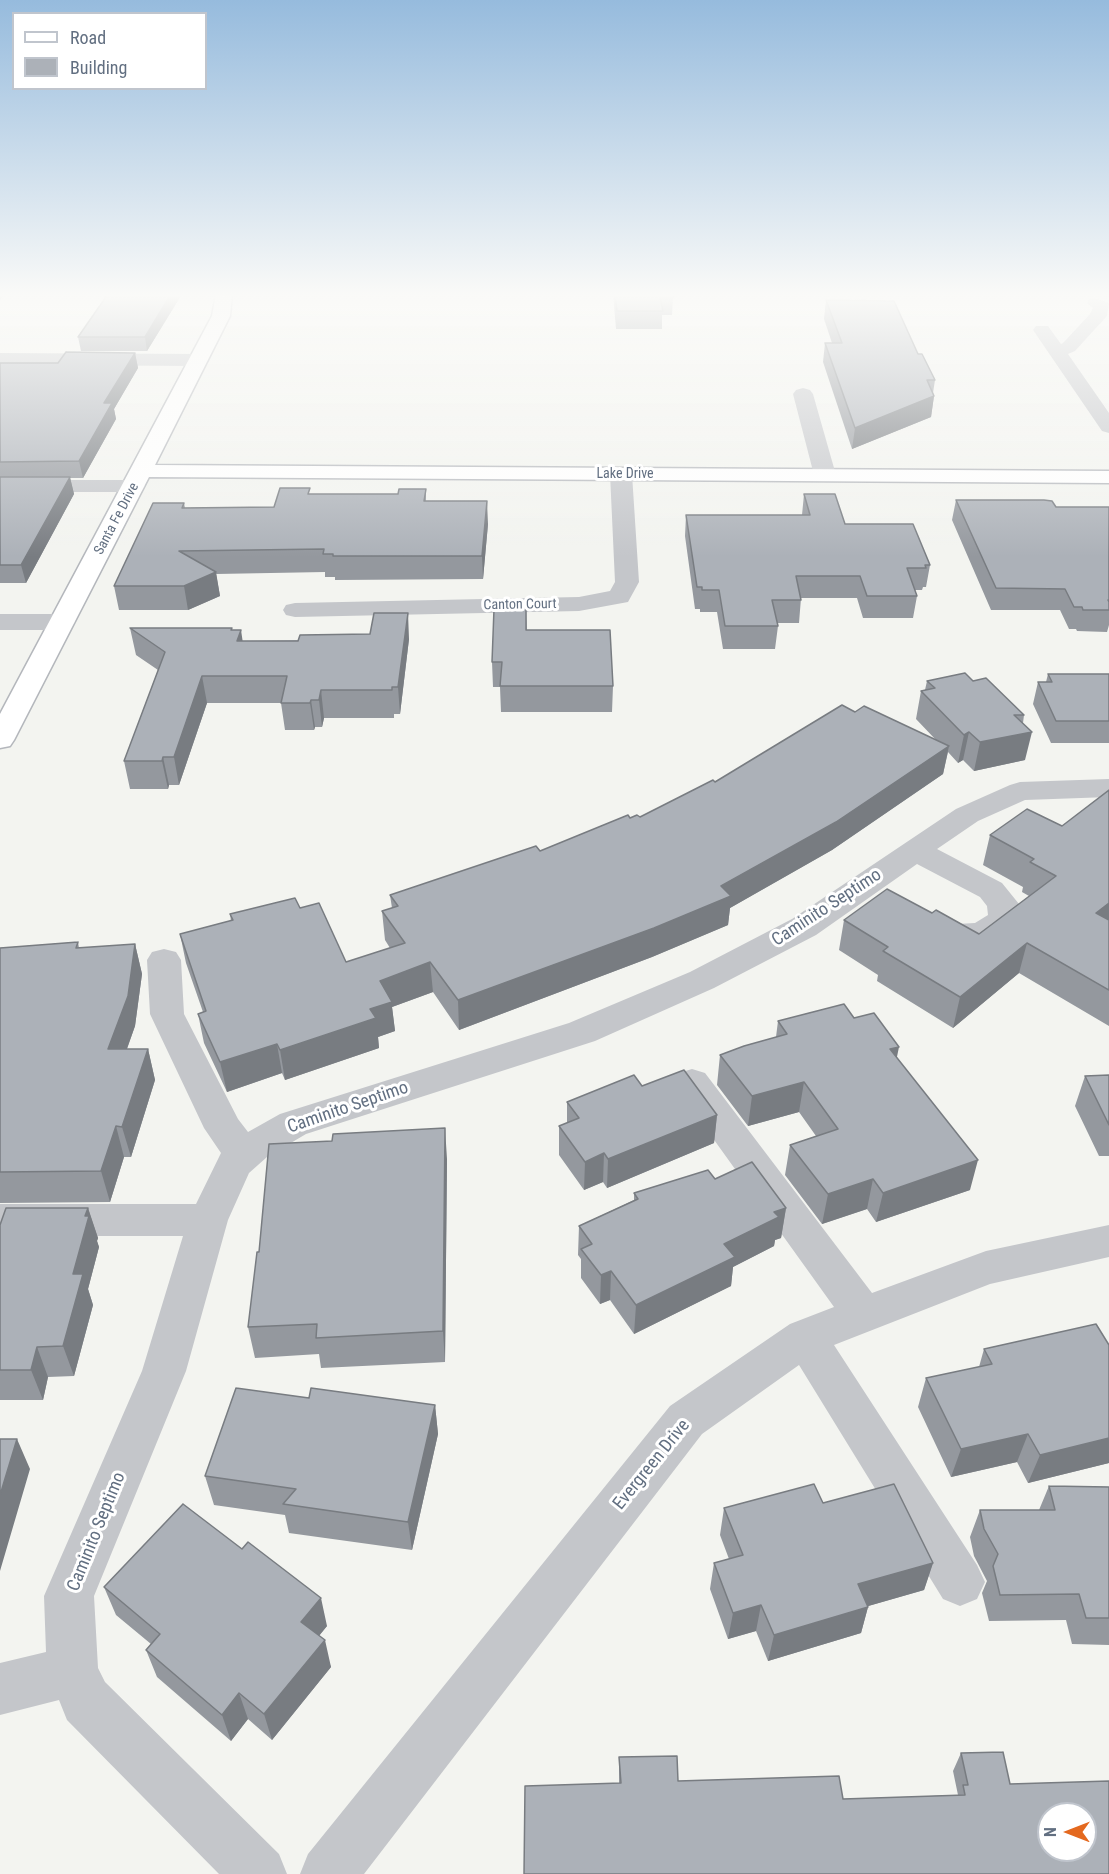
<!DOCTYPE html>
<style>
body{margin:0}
#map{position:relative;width:1109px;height:1874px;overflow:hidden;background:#f3f4f0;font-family:"Roboto Condensed",sans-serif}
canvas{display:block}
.legend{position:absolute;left:12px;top:12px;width:195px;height:78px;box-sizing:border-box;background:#fff;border:2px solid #c0c5cd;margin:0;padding:8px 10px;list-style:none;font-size:18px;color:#626f81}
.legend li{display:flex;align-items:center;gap:12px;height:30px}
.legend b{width:30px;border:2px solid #c0c5cd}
.north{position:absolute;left:1037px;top:1802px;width:60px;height:60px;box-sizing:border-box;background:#fff;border:2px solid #c0c5cd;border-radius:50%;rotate:270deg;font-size:16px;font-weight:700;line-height:24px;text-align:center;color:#626f81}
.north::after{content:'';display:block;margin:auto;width:21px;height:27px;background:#e4691f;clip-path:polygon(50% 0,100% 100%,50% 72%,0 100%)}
</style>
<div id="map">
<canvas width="1109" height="1874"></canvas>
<ul class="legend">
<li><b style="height:8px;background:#fff"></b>Road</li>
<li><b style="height:16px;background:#acb1b8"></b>Building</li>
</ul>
<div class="north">N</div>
</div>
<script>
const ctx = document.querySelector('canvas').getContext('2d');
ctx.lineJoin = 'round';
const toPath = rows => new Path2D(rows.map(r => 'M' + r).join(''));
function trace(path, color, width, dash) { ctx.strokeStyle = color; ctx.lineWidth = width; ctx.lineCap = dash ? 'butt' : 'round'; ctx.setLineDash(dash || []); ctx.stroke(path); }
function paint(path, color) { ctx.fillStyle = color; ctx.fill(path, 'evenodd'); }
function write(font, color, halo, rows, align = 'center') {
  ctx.font = font + ' "Roboto Condensed",sans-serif'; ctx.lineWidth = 6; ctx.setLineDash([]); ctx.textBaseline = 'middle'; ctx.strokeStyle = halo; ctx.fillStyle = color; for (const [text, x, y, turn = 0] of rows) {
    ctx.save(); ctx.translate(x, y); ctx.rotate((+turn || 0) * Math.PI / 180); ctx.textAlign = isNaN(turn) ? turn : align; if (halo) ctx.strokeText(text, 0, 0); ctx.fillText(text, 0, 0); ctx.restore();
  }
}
const minor = toPath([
 [1095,298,1109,303,1107,316,1075,351,1068,354,1109,413,1109,433,1102,431,1033,330,1036,326,1048,326,1061,344,1063,343,1090,314,1093,308,1087,303,1089,299,1095,298],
 [0,353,197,354,203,356,206,360,203,364,197,366,0,365,0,353],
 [803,388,810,390,813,394,836,475,833,480,825,481,817,480,814,475,793,394,796,390,803,388],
 [621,468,629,469,632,474,639,582,628,602,579,611,295,617,286,615,283,610,286,605,295,603,579,597,610,591,615,582,610,474,613,469,621,468],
 [0,480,134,480,142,481,145,486,142,491,134,492,0,492,0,480],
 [0,614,62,614,71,617,75,622,71,627,62,630,0,630,0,614],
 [1109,779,1109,797,1025,800,978,821,937,849,1002,883,1019,904,1020,915,1012,930,993,941,954,946,922,935,918,927,922,919,934,916,957,924,975,923,988,915,987,906,980,897,917,864,816,935,714,988,595,1041,306,1134,267,1157,249,1173,228,1220,186,1371,94,1596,98,1668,105,1682,279,1854,287,1874,219,1874,67,1720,59,1700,0,1715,0,1663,46,1652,44,1596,142,1371,183,1236,0,1236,0,1204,196,1204,221,1153,204,1128,150,1014,147,960,152,952,164,949,176,952,181,960,184,1014,238,1119,248,1132,280,1114,569,1023,690,972,792,919,956,809,1010,785,1020,782,1109,779],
 [692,1069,705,1073,872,1293,986,1251,1109,1225,1109,1257,990,1284,834,1345,977,1565,985,1582,977,1599,960,1606,943,1599,799,1365,702,1434,364,1874,300,1874,308,1854,670,1406,790,1324,834,1307,679,1091,674,1082,679,1073,692,1069]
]);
const major = toPath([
 [216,294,232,294,230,316,155,465,1109,471,1109,483,149,477,14,740,10,746,0,748,0,714,212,316,216,294]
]);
const wall = toPath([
 [108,294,182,294,147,351,81,351,78,337],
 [613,294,727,294,727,296,673,296,672,315,662,315,662,329,616,329],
 [826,300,918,354,935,380,933,393,934,396,931,417,852,449,823,362,825,343,832,343,824,319],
 [135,353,138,368,114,409,116,419,83,478,70,478,74,494,26,583,0,583,0,363,58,363],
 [426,489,426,501,488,524,483,579,335,580,335,577,325,577,325,572,216,574,220,596,188,610,119,610,114,586,184,503,185,508,274,507,310,494,398,494],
 [804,494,845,524,930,565,926,587,923,587,922,590,915,590,917,596,913,618,863,618,857,598,801,598,799,623,777,623,778,626,775,649,723,649,717,612,700,612,700,609,695,609,685,536,686,515,802,515],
 [956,500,1056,507,1109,507,1109,625,1107,632,1077,631,1076,629,1069,629,1060,610,991,610,952,520],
 [526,609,527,630,613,686,612,712,501,712,500,687,493,687,492,662],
 [130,628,232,628,232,630,242,641,409,639,400,714,394,714,394,718,324,718,322,727,315,727,314,730,285,730,281,703,207,703,179,785,169,785,168,789,130,789,124,761,158,670,136,655],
 [1048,674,1109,674,1109,743,1051,743,1033,704,1038,682,1046,682],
 [927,681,973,681,1024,715,1023,723,1025,760,974,771,963,760,958,763,948,752,943,774,832,850,730,908,728,925,652,957,459,1030,433,992,392,1007,395,1031,378,1037,379,1048,285,1080,282,1073,227,1092,204,1043,198,1014,203,1012,186,963,180,934,231,921,230,914,300,908,346,962,390,948,385,940,382,911,392,908,390,895,540,851,630,818,640,817,715,782,855,712,936,740,916,719,921,691,925,690],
 [1109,790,1109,1026,1019,973,953,1028,877,981,878,975,839,950,844,920,932,913,979,934,1029,896,1022,892,1023,887,983,865,990,835,1062,826],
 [78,942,79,948,135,944,142,974,135,1026,127,1049,148,1049,155,1080,131,1157,124,1157,110,1202,0,1203,0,948],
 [854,1018,897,1058,970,1190,876,1222,867,1209,822,1224,785,1175,790,1145,816,1136,799,1112,748,1126,717,1085,720,1055,776,1037,778,1021],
 [1109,1075,1109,1156,1099,1156,1075,1106,1085,1076],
 [642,1086,717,1115,714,1143,607,1188,603,1182,584,1190,559,1155,559,1126,567,1123,567,1102],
 [447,1159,445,1362,321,1368,319,1354,255,1358,248,1327,259,1252],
 [715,1179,786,1208,781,1238,775,1240,774,1246,733,1267,731,1286,634,1334,610,1300,600,1304,581,1278,581,1259,578,1255,579,1226,634,1200,634,1193],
 [88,1208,98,1238,97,1241,99,1247,88,1289,93,1305,74,1376,48,1377,43,1400,0,1400,0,1225],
 [1109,1345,1109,1463,1028,1483,1017,1462,951,1477,918,1407,926,1378,979,1367,984,1349],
 [309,1398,435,1405,438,1434,412,1550,289,1533,285,1515,214,1505,205,1476],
 [1049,1486,1109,1487,1109,1645,1072,1644,1066,1620,989,1621,982,1593,987,1581,974,1556,970,1537,980,1510,1039,1510],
 [823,1503,933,1563,924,1590,868,1606,868,1607,861,1633,768,1661,756,1631,728,1639,710,1589,714,1563,729,1559,720,1535,724,1508],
 [104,1587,327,1626,319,1636,331,1667,272,1740,248,1719,231,1741,157,1677,146,1650,151,1644,116,1615],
 [961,1753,1010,1784,1109,1874,619,1783,619,1757,678,1781,843,1799,958,1795,953,1771]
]);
const shadedWall = toPath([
 [0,294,5,294,0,300],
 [171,294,182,294,147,351,145,337],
 [135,353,138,368,114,409,116,419,83,478,79,461,104,403],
 [934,396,931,417,852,449,855,428],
 [70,477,74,494,26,583,21,565],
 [487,501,488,524,483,579,482,556],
 [216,572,220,596,188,610,184,586],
 [408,613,409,639,400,714,398,687],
 [241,630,245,657,237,641],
 [202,676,207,703,179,785,174,757],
 [321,690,324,718,322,727,319,700],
 [311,700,315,727,314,730,310,703],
 [969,732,963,760,958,763,964,735],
 [1032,732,1025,760,974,771,980,742],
 [949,746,943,774,832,850,730,908,728,925,652,957,459,1030,458,1000,721,886],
 [163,757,169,785,168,789,162,761],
 [1109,903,1109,925,1096,913],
 [1027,943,1019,973,953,1028,960,997],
 [135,944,142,974,135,1026,116,1079,108,1049],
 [430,962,433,992,392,1007,395,1031,378,1037,379,1048,285,1080,280,1050,370,1009,380,981],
 [277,1044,282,1073,227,1092,220,1062],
 [899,1047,893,1076,890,1049],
 [148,1049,155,1080,131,1157,122,1127],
 [804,1082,799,1112,748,1126,752,1096],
 [717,1115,714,1143,607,1188,608,1159],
 [116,1126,124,1157,110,1202,101,1171],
 [445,1128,447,1159,445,1362,443,1331],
 [604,1153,603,1182,584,1190,585,1162],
 [978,1160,970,1190,876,1222,883,1193],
 [873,1179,867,1209,822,1224,828,1194],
 [88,1208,98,1238,97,1241,99,1247,88,1289,93,1305,74,1376,63,1346,73,1274,85,1216],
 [786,1208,781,1238,775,1240,774,1246,733,1267,731,1286,634,1334,636,1305,724,1244,774,1212],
 [611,1271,610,1300,600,1304,601,1275],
 [37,1347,48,1377,43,1400,31,1370],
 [435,1405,438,1434,412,1550,408,1522],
 [1028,1434,1017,1462,951,1477,961,1449],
 [1109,1438,1109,1463,1028,1483,1040,1455],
 [17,1439,30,1469,0,1571,0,1495],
 [933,1563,924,1590,851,1611,858,1584],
 [321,1598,327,1626,308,1649,301,1622],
 [761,1605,756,1631,728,1639,733,1613],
 [868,1607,861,1633,768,1661,774,1635],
 [325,1640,331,1667,272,1740,264,1714],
 [239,1693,248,1719,231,1741,222,1715]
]);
const building = toPath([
 [108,294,171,294,145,337,78,337,108,294],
 [615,294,672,294,673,297,660,297,663,311,617,311,615,294],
 [826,300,894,301,918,354,922,354,935,380,927,380,934,396,855,428,825,343,842,343,826,300],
 [66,352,135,353,104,403,112,403,79,461,0,462,0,363,58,363,66,352],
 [0,477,70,477,21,565,0,565,0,477],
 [280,488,310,488,308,494,398,494,399,489,426,489,424,501,487,501,482,556,333,556,333,554,323,554,324,549,179,551,216,572,184,586,114,586,153,503,184,503,182,508,274,507,280,488],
 [804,494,835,494,845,524,913,524,930,565,925,565,926,568,907,568,917,596,867,596,860,576,796,576,801,600,772,600,778,626,725,626,719,590,702,590,702,587,697,587,686,515,810,515,804,494],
 [956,500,1044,500,1052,501,1056,507,1109,507,1109,600,1108,600,1109,602,1109,610,1083,610,1082,607,1074,607,1065,589,996,588,956,500],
 [494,609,526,609,526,630,610,630,613,686,500,686,502,662,492,662,494,609],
 [374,613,408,613,398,687,392,687,392,690,321,690,319,700,311,700,310,703,281,703,287,676,202,676,174,757,163,757,162,761,124,761,165,652,130,628,232,628,231,630,241,630,237,641,298,641,300,635,370,634,374,613],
 [965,673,973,681,986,678,1024,715,1014,715,1032,732,980,742,969,732,964,735,921,691,935,688,927,681,965,673],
 [1048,674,1109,674,1109,721,1056,721,1038,682,1052,682,1048,674],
 [842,705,855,712,864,706,949,746,836,822,721,886,731,896,654,928,458,1000,430,962,380,981,392,1002,370,1009,376,1018,280,1050,277,1044,220,1062,198,1014,206,1011,180,934,233,920,230,914,295,898,300,908,319,903,346,962,405,943,382,911,398,906,390,895,536,846,540,851,628,815,630,818,637,815,640,817,713,780,715,782,842,705],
 [1109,790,1109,903,1096,913,1109,920,1109,990,1027,943,960,997,883,951,888,947,844,920,887,889,932,913,936,910,979,934,1056,876,1030,862,1034,859,990,835,1027,809,1062,826,1109,790],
 [78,942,76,948,135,944,128,996,108,1049,148,1049,122,1127,116,1126,101,1171,0,1172,0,948,78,942],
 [844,1004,854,1018,874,1013,899,1047,890,1049,978,1160,883,1193,873,1179,828,1194,790,1145,838,1129,804,1082,752,1096,720,1055,744,1046,787,1034,778,1021,844,1004],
 [684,1070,717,1115,608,1159,604,1153,585,1162,559,1126,579,1118,567,1102,634,1075,642,1086,684,1070],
 [1109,1075,1109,1125,1085,1076,1109,1075],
 [445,1128,443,1331,316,1338,317,1324,248,1327,257,1252,259,1252,269,1144,332,1141,333,1134,445,1128],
 [752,1162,786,1208,774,1212,779,1217,724,1244,735,1257,636,1305,611,1271,601,1275,581,1249,592,1244,579,1226,638,1199,634,1193,708,1170,715,1179,752,1162],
 [6,1208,88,1208,85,1216,89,1216,73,1274,83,1274,63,1346,37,1347,31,1370,0,1370,0,1225,6,1208],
 [1096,1324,1109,1345,1109,1438,1040,1455,1028,1434,961,1449,926,1378,992,1364,984,1349,1096,1324],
 [236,1388,309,1398,311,1388,435,1405,408,1522,283,1504,296,1489,205,1476,236,1388],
 [0,1439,17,1439,0,1495,0,1439],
 [814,1484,823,1503,894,1484,933,1563,858,1584,868,1607,774,1635,761,1605,733,1613,714,1563,743,1555,724,1508,814,1484],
 [1049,1486,1109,1487,1109,1618,1086,1618,1079,1594,1000,1595,993,1566,998,1554,984,1529,980,1510,1055,1510,1049,1486],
 [183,1504,242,1549,248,1542,321,1598,301,1622,325,1640,264,1714,239,1693,222,1715,146,1650,160,1634,104,1587,183,1504],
 [1003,1752,1010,1784,1109,1781,1109,1874,524,1874,525,1786,621,1783,619,1757,677,1756,678,1781,839,1776,843,1799,965,1795,963,1785,968,1785,961,1753,1003,1752],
 [1049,1814,1085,1814,1085,1850,1049,1850,1049,1814]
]);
const farStreetnames = [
 ["Lake Drive",625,474],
 ["Santa Fe Drive",117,519,-62],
 ["Canton Court",520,605,-1]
];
const nearStreetnames = [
 ["Caminito Septimo",827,908,-33],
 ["Caminito Septimo",348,1108,-19],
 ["Evergreen Drive",652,1465,-51],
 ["Caminito Septimo",97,1532,-68]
];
trace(major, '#b4b7bc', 3);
paint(minor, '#c4c6ca');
paint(major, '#fff');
paint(wall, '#94989e');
paint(shadedWall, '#787c81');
paint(building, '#acb1b8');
trace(building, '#787c81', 1.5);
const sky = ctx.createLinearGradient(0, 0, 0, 557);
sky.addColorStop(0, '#96bbdd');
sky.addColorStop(0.53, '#fafaf8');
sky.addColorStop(1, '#fafaf800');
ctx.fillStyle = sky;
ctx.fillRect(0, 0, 1109, 557);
write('14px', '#626f81', '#fff', farStreetnames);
write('18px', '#626f81', '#fff', nearStreetnames);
</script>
